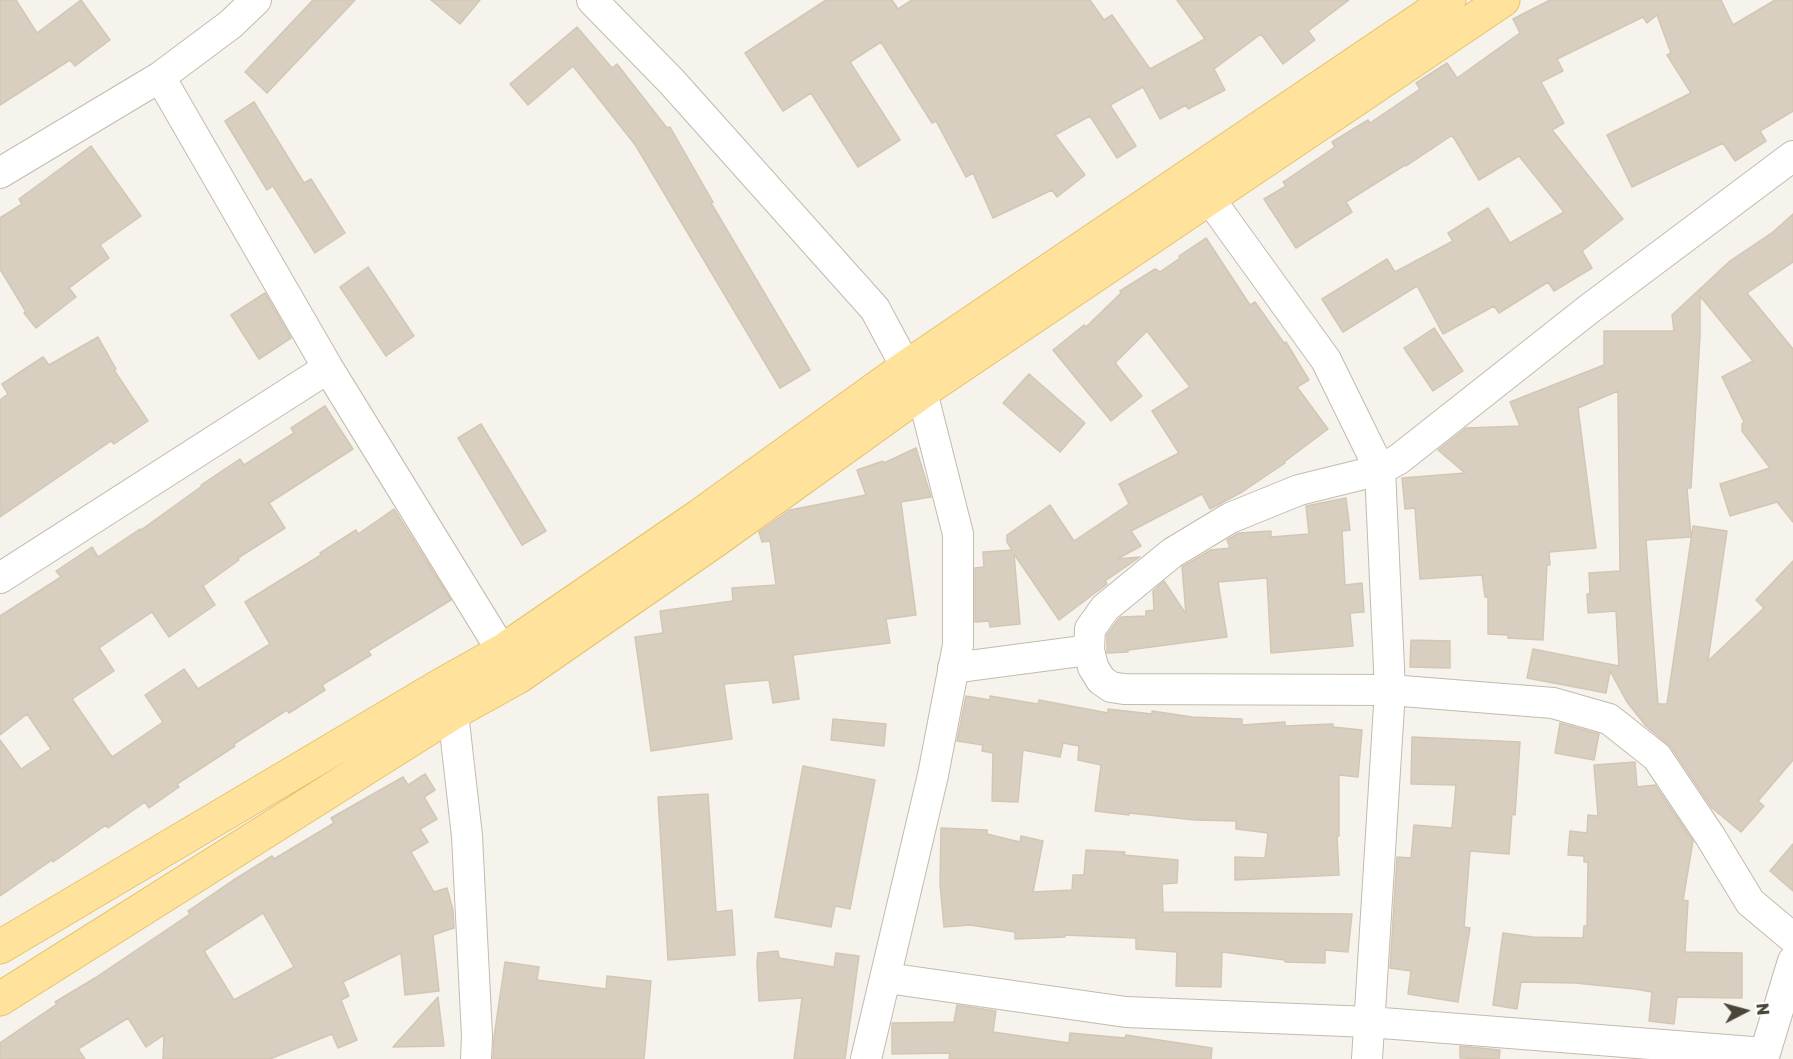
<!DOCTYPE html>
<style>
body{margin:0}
#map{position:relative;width:1793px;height:1059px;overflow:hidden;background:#f6f3ec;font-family:"Golos Text",sans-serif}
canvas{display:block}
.north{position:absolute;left:1715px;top:981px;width:60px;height:60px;-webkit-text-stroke:4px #fff;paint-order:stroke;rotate:84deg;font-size:16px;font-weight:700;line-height:24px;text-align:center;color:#4b4439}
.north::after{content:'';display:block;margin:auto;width:21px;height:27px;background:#4b4439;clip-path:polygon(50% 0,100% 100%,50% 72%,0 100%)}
</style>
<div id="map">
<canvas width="1793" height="1059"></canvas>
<div class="north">N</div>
</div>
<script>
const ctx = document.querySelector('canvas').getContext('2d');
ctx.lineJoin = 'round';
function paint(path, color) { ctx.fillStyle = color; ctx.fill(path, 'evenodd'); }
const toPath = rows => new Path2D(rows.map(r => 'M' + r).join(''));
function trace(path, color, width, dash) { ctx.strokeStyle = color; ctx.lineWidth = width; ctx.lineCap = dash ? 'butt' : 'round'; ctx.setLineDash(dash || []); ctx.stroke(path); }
const building = toPath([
 [0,0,16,0,37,33,81,0,110,40,75,66,70,60,0,105,0,0],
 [313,0,355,0,267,93,245,72,313,0],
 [431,0,480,0,460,24,431,0],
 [826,0,892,0,898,9,912,0,1090,0,1104,20,1112,15,1150,69,1205,39,1177,0,1349,0,1308,31,1315,40,1283,64,1261,34,1214,69,1225,90,1188,109,1186,105,1160,119,1143,87,1110,105,1136,146,1117,158,1090,116,1055,135,1085,175,1057,197,1052,190,993,218,973,173,966,177,936,121,932,123,881,42,850,62,900,140,858,167,811,93,783,111,745,53,826,0],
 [1550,0,1721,0,1733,25,1775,0,1793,0,1793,111,1760,131,1766,141,1735,161,1723,143,1632,187,1607,135,1691,93,1667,55,1671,53,1657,15,1647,23,1643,17,1557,59,1563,71,1541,82,1564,123,1552,130,1623,219,1582,251,1592,268,1554,291,1548,282,1499,313,1494,306,1443,334,1417,286,1343,332,1322,299,1387,259,1395,272,1453,241,1448,233,1488,208,1510,243,1564,212,1519,156,1479,180,1454,138,1451,136,1406,166,1405,165,1346,202,1352,212,1296,248,1264,199,1286,186,1283,182,1335,147,1332,142,1368,120,1370,123,1420,89,1416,83,1447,63,1457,78,1520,33,1513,19,1550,0],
 [577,27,612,68,617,64,667,128,670,127,713,202,711,203,810,370,780,388,636,146,573,66,528,105,510,84,577,27],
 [254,102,304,183,311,179,345,233,315,253,273,186,267,190,225,121,254,102],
 [91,146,141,216,100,245,109,258,69,288,76,297,36,328,24,313,26,312,0,269,0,218,22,204,19,199,91,146],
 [1793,214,1793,262,1747,293,1793,349,1793,522,1777,502,1730,516,1720,484,1770,468,1742,431,1742,424,1744,422,1722,377,1753,361,1700,296,1700,336,1691,488,1687,488,1691,537,1646,540,1658,704,1667,704,1693,526,1727,531,1708,661,1764,608,1756,600,1793,561,1793,760,1758,801,1764,806,1741,832,1712,808,1671,747,1646,726,1627,702,1610,671,1606,693,1527,678,1533,649,1619,666,1616,611,1588,613,1587,594,1590,594,1589,573,1620,571,1618,391,1578,408,1596,548,1549,552,1550,565,1547,565,1543,640,1508,638,1508,635,1488,634,1488,597,1485,597,1482,575,1420,579,1415,508,1405,509,1402,478,1465,473,1438,450,1466,428,1520,426,1510,402,1604,365,1604,331,1674,331,1672,315,1730,261,1773,232,1793,214],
 [1206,238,1250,305,1255,302,1284,343,1286,342,1309,380,1297,387,1328,429,1284,462,1285,463,1242,492,1210,509,1202,494,1131,531,1141,546,1117,559,1140,557,1105,581,1107,584,1059,620,1014,554,1020,624,990,627,989,621,975,622,975,568,984,567,983,552,1012,550,1007,542,1007,535,1050,505,1074,541,1129,504,1119,484,1179,453,1152,411,1190,387,1147,331,1115,363,1142,396,1111,421,1053,350,1084,325,1086,327,1121,293,1120,291,1155,269,1160,272,1180,258,1179,256,1206,238],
 [368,267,414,336,386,356,340,287,368,267],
 [265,293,291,338,259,359,231,315,265,293],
 [1434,328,1463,371,1433,391,1404,348,1434,328],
 [98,337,116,369,114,370,148,421,114,444,111,441,0,517,0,400,8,394,2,384,43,357,49,365,98,337],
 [1029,374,1085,423,1060,452,1003,403,1029,374],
 [325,406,353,449,269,503,285,528,238,558,239,560,203,586,215,605,169,637,152,612,99,648,114,671,72,699,112,757,163,722,145,695,184,669,198,689,270,644,245,602,321,555,320,553,356,530,358,534,394,509,451,600,368,651,371,655,322,685,325,690,289,713,287,710,234,744,235,746,177,784,179,787,149,808,145,802,108,828,106,825,53,862,52,860,0,896,0,740,21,769,51,749,27,714,0,735,0,616,61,577,56,571,92,547,98,557,140,529,141,530,202,486,201,485,240,459,244,465,294,433,291,428,325,406],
 [481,424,546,531,522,545,458,438,481,424],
 [916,448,931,497,901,502,916,615,886,619,890,643,793,655,799,699,773,703,769,680,724,684,732,739,651,751,635,637,663,633,660,611,733,601,732,588,776,585,770,541,762,542,759,532,790,510,866,495,857,470,883,461,884,463,916,448],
 [1346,498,1350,530,1342,531,1345,585,1362,583,1364,612,1350,613,1353,646,1271,653,1267,578,1218,582,1227,637,1128,650,1128,652,1107,653,1107,635,1118,620,1121,617,1146,616,1146,611,1154,610,1153,591,1164,581,1186,614,1182,567,1211,550,1230,548,1227,540,1239,533,1271,531,1271,537,1309,534,1306,506,1346,498],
 [1411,640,1450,641,1450,668,1410,667,1411,640],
 [966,696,990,700,990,696,1038,704,1039,700,1108,713,1108,709,1152,714,1152,711,1192,717,1242,719,1242,725,1285,722,1285,726,1333,724,1333,727,1362,730,1358,777,1339,775,1339,836,1337,836,1339,875,1235,880,1235,857,1265,858,1268,833,1236,829,1236,821,1195,820,1129,813,1129,815,1095,811,1101,765,1078,760,1079,746,1063,743,1060,757,1023,750,1018,802,992,801,993,753,982,751,983,745,957,741,966,696],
 [833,719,886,724,884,746,831,740,833,719],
 [1560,723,1599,734,1594,760,1555,753,1560,723],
 [1412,737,1520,742,1515,815,1512,814,1509,854,1470,851,1464,927,1470,928,1458,1002,1408,994,1411,971,1390,968,1397,857,1411,858,1414,825,1452,828,1456,785,1411,784,1412,737],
 [1635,762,1637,787,1655,785,1693,841,1683,900,1688,901,1685,952,1742,953,1742,998,1677,997,1674,1024,1649,1021,1652,992,1635,989,1575,983,1521,982,1517,1009,1493,1005,1503,933,1533,937,1583,938,1584,926,1587,926,1588,862,1584,862,1584,856,1568,855,1570,831,1587,833,1588,815,1598,816,1594,765,1635,762],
 [803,766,875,780,850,909,835,906,831,927,775,917,803,766],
 [425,774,435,790,424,797,437,819,420,829,428,842,411,852,434,892,447,888,453,910,454,928,433,935,439,991,405,995,401,953,343,982,349,996,341,1000,357,1040,338,1048,332,1034,270,1059,163,1059,164,1035,146,1047,128,1018,78,1049,85,1059,0,1059,0,1043,57,1004,55,1002,95,978,190,914,188,911,232,881,272,856,274,859,334,823,331,818,403,777,408,785,425,774],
 [263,913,294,967,234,1000,204,951,263,913],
 [708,794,716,912,732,910,735,955,668,960,658,797,708,794],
 [941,828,987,830,987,834,1020,842,1021,836,1043,841,1033,892,1072,890,1073,875,1084,875,1086,850,1125,852,1124,855,1178,860,1177,883,1162,884,1163,912,1352,914,1348,952,1325,950,1325,963,1285,962,1285,960,1222,952,1221,987,1176,986,1177,952,1136,949,1136,938,1064,935,1065,937,1015,939,1015,932,970,925,944,927,940,884,941,828],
 [1793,844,1793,891,1770,871,1793,844],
 [778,951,779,958,834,967,836,953,859,956,845,1059,794,1059,802,998,759,1001,757,963,758,953,778,951],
 [505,962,539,967,537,980,606,989,607,976,651,981,644,1059,493,1059,494,1037,505,962],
 [438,997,444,1046,393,1047,438,997],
 [957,1005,996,1011,993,1032,1069,1043,1070,1033,1125,1038,1126,1035,1212,1048,1211,1059,949,1059,950,1053,892,1054,892,1023,954,1022,957,1005],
 [1460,1046,1500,1050,1499,1059,1460,1058,1460,1046]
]);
const minor = toPath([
 [592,0,672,82,875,309,906,367],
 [160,77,328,368,502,651],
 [1793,156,1589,309,1399,459,1380,470,1299,490,1230,518,1172,553,1105,608,1090,629,1089,650,1093,667,1101,680,1111,687,1124,689,1390,690,1553,703,1609,719,1657,757,1710,836,1750,902,1793,938],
 [0,173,160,77,231,24,256,0],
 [1209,198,1326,360,1380,470,1390,690,1367,1059],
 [0,578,328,368],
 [953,668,1089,650],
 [453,713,467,836,477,1036,476,1059],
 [887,978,1126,1012,1369,1022,1765,1053,1793,961],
 [866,1059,933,775,958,645,958,534,922,392]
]);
const major = toPath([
 [0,947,438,687,502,651,699,516,906,367,1449,0],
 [0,999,453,713,518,677,716,540,922,392,1503,0]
]);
paint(building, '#d8cfc1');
trace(building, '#d3c7b4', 1.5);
trace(minor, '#c2bbae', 32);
trace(major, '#e6c16a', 35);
trace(minor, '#fff', 30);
trace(major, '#ffe39c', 33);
</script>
